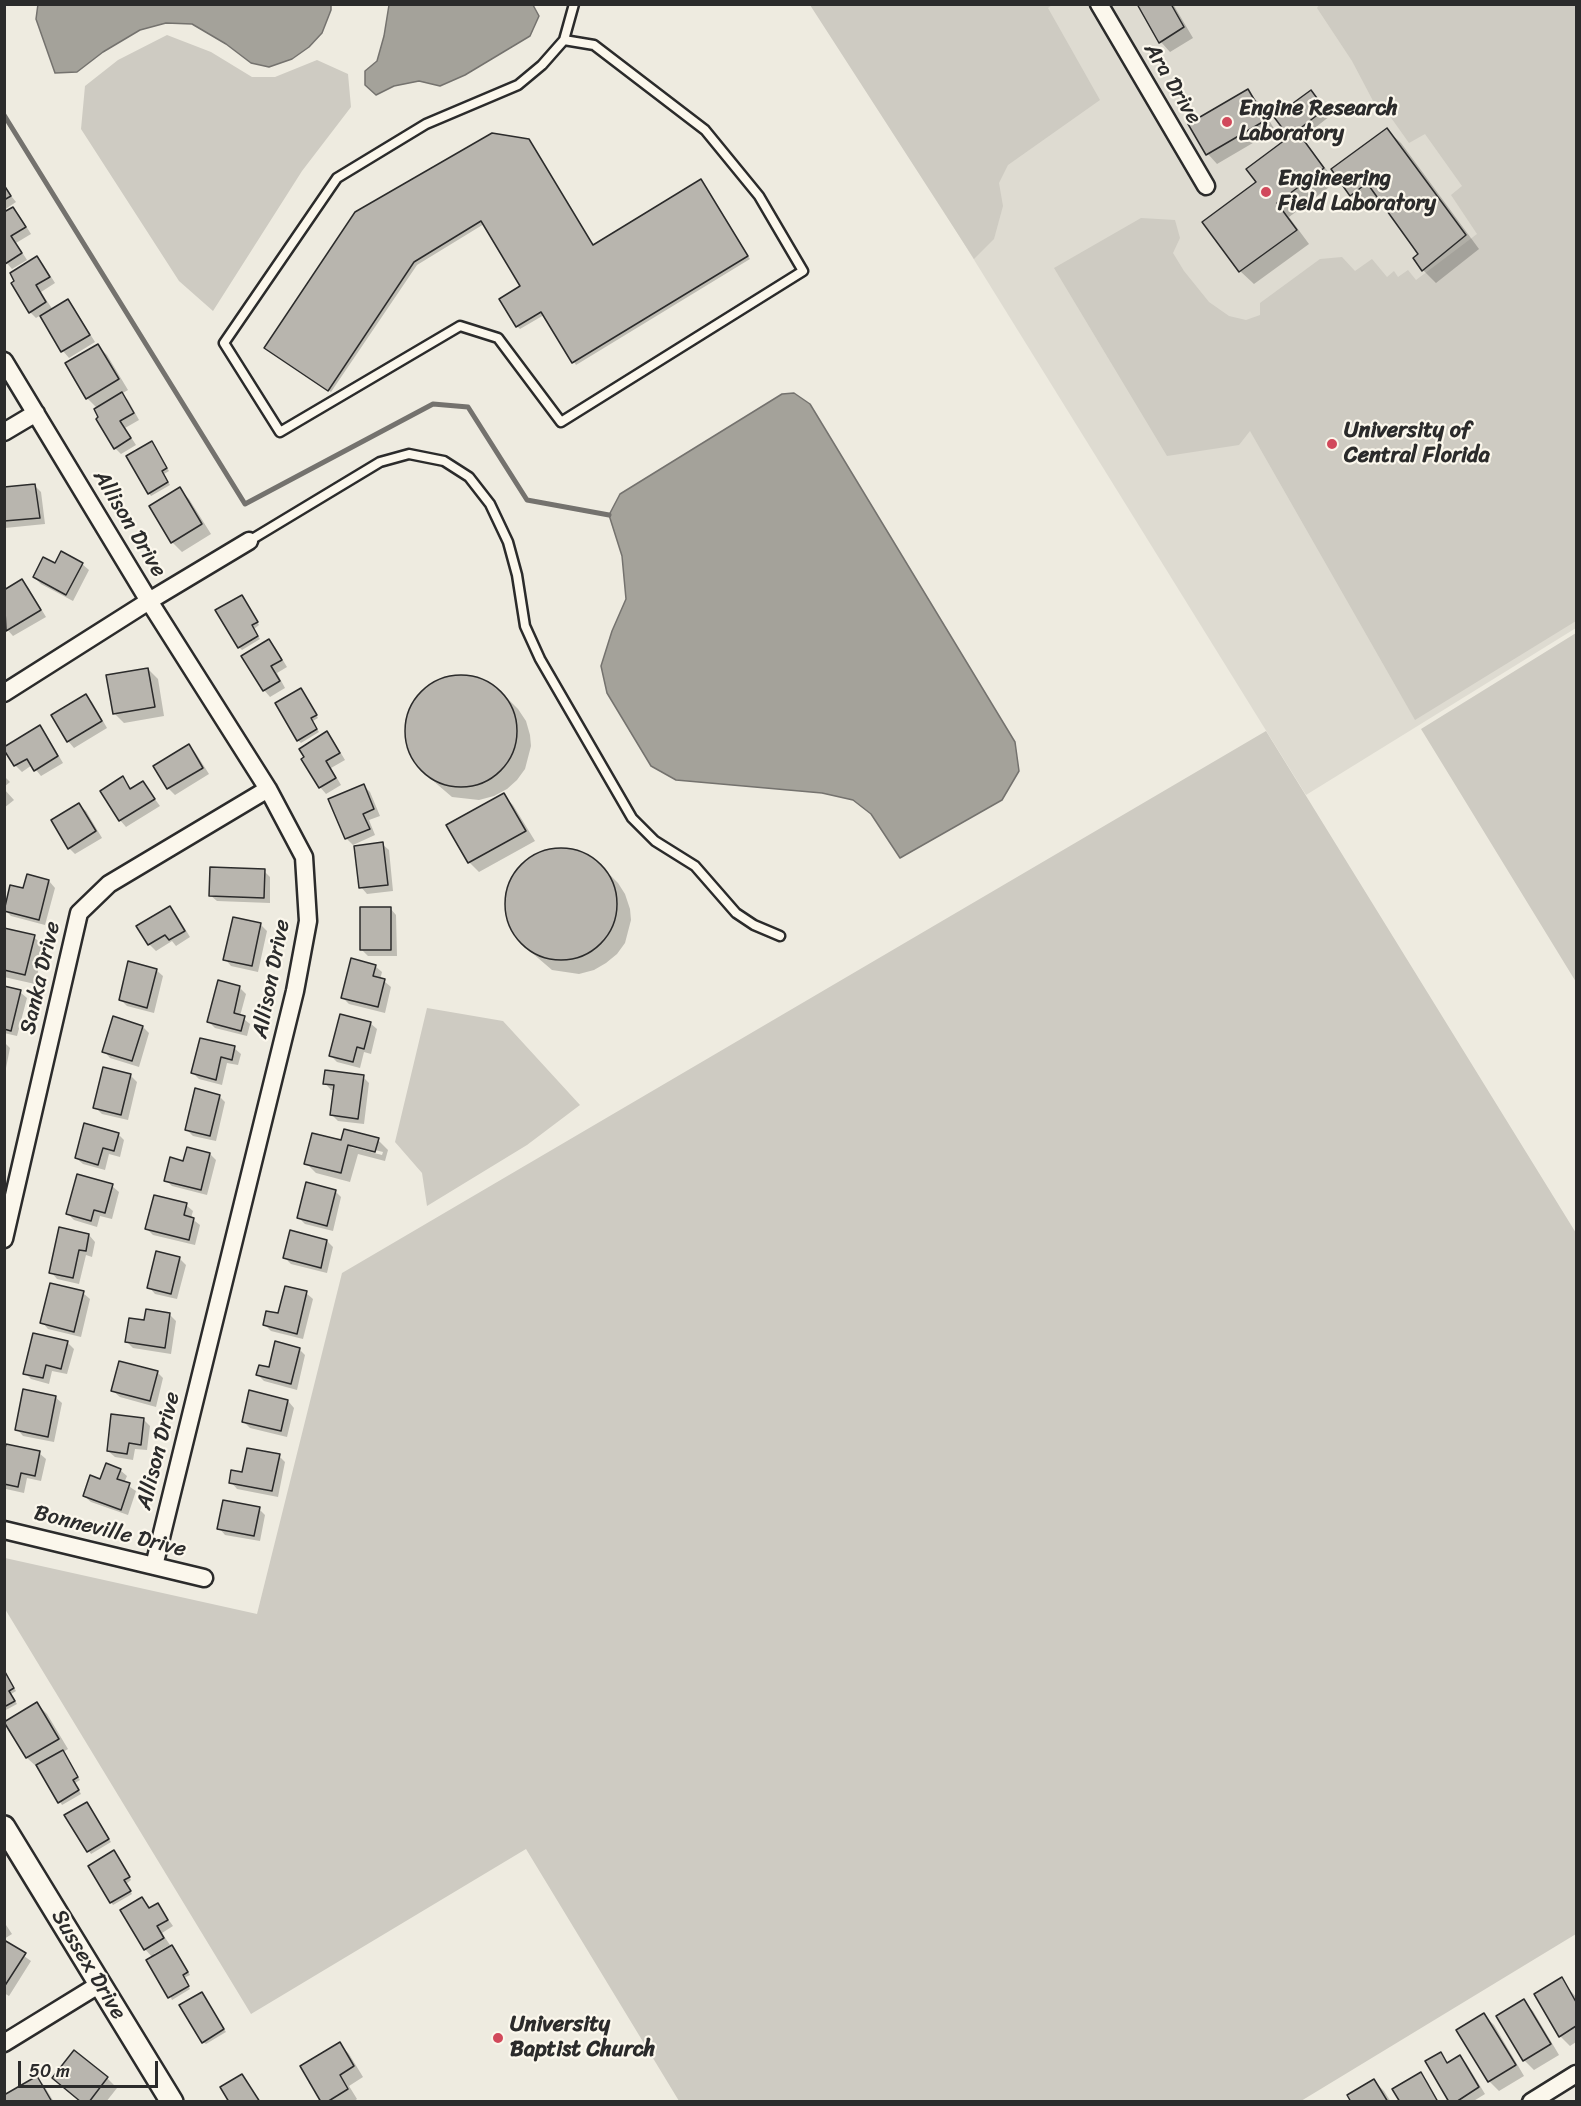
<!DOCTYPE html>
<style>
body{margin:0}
#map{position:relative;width:1581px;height:2106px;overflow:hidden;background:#eeebe0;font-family:Sriracha,sans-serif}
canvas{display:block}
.frame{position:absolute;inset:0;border:6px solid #2b2b2b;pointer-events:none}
.scale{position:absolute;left:18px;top:2061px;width:140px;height:27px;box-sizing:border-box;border:3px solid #2b2b2b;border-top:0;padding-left:8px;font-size:18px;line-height:21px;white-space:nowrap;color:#2b2b2b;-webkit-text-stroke:4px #fbf7ec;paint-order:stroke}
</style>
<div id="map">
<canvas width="1581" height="2106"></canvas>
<div class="frame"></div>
<div class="scale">50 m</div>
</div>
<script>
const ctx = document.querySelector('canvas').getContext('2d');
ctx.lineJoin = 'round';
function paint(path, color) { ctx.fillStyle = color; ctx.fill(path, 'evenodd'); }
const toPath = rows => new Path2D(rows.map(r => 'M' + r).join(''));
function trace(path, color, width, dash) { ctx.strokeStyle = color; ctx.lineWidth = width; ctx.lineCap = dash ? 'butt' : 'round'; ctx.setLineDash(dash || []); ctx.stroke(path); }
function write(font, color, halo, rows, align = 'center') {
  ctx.font = font + ' Sriracha,sans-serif'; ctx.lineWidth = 4.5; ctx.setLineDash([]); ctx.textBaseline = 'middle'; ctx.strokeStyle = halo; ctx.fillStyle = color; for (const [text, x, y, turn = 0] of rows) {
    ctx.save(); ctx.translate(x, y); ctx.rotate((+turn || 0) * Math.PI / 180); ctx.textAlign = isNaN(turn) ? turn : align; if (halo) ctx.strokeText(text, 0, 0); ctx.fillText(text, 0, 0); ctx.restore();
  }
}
const built = toPath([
 [816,5,1576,5,1576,628,1306,795]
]);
const green = toPath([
 [810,5,1052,5,1048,8,1100,100,1008,165,999,183,1003,206,994,239,974,259],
 [1319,5,1576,5,1576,621,1415,720,1250,431,1239,445,1167,456,1054,268,1141,218,1175,220,1180,238,1173,253,1184,271,1209,302,1229,316,1246,320,1260,315,1260,303,1320,259,1342,257,1355,271,1372,259,1387,277,1394,271,1398,277,1408,270,1416,280,1477,234,1451,195,1462,186,1425,134,1409,143,1387,112,1381,116,1352,61,1317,8],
 [167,35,211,52,252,77,275,77,317,60,348,74,351,107,302,171,213,311,179,281,81,129,85,86,118,60],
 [1576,633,1576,982,1421,729],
 [1266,731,1576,1233,1576,1934,1301,2101,679,2101,526,1849,251,2014,5,1609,5,1558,257,1614,342,1273],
 [427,1008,503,1021,580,1105,527,1145,427,1206,422,1173,395,1142]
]);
const water = toPath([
 [38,4,331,4,331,10,322,33,309,47,292,59,269,67,251,63,226,44,192,24,166,23,140,30,103,52,77,72,55,73,36,19,38,4],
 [389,5,533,5,539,16,530,36,465,75,440,86,419,81,394,86,376,95,365,85,365,71,377,61,384,36,389,5],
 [794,393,810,404,1015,742,1019,771,1002,800,900,858,871,814,853,800,822,793,676,780,651,766,607,693,601,666,612,631,626,599,622,556,609,515,620,494,782,394,794,393]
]);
const shadow = toPath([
 [1138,4,1173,4,1193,38,1170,52,1161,42],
 [1248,91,1257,101,1275,130,1217,164,1208,154],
 [1317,98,1330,116,1302,138,1336,182,1289,217,1309,244,1254,284,1240,271,1258,182,1291,137,1276,117],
 [1387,130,1401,143,1479,249,1436,283,1423,270,1420,254,1379,198,1364,209,1351,196,1333,170],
 [531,144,594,246,704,183,750,259,576,365,544,315,520,329,517,326,522,286,484,224,417,265,331,392,269,350],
 [4,187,16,202,4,210],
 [13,208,19,215,31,234,16,243,27,260,12,269,4,260,4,214],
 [37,257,43,264,55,283,41,292,53,310,68,301,74,308,95,342,69,358,63,351,41,315,36,318,30,312],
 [97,345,107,355,128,390,121,394,128,400,139,420,125,428,136,445,121,454,115,448,97,408,87,398],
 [154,446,169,471,164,474,170,485,151,496,149,493],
 [35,486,41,492,45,524,5,528,4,489],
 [179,489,189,499,211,534,182,552,172,542],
 [82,564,89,570,73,601,41,584,34,577,56,565],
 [22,581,28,587,46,617,13,636,4,626,4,591],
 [244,600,259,625,254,629,260,639,242,650,239,647],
 [269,641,275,647,287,667,277,673,285,688,270,697,264,690],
 [148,669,158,679,164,716,124,723,114,713],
 [474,677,495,686,518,709,526,721,530,735,531,746,525,769,517,780,507,789,494,796,479,800,452,797,431,779,417,764,410,753,405,729,406,717,420,696,444,679],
 [303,693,318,718,313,721,319,732,301,743,298,740],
 [86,696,92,702,107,728,74,748,68,741],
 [40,727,46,734,63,763,41,776,32,765,22,772,15,765,5,748],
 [327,733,333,740,345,760,331,768,341,785,326,794,320,787],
 [189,746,195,752,209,774,175,795,168,788,155,766],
 [4,776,10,782,4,787],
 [123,778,132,789,143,783,160,806,126,827,120,820],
 [364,786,370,792,380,816,369,820,375,835,353,845,346,838],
 [4,789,14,800,4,808],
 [503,795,513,805,535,841,479,872,469,862],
 [79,805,86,811,102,838,75,854,69,848],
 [382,844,389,850,393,891,367,894,361,887],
 [559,850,573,851,595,860,618,883,625,894,630,909,631,920,625,943,617,954,606,963,594,970,579,974,552,970,531,952,517,938,510,927,505,902,506,890,511,880,530,860,543,852],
 [264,871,270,877,270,903,217,901,210,895],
 [28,876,49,881,55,888,45,925,11,916,5,910,25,890],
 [170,907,176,914,190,937,176,946,172,941,156,951,149,944],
 [390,908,396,915,397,956,368,956,362,950],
 [260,924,267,931,258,972,231,966,225,959],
 [4,930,34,937,44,947,35,984,4,977],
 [375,966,382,972,380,980,384,981,391,987,385,1013,349,1004,343,998],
 [156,970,163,976,154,1013,127,1006,121,1000],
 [239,987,246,994,240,1016,250,1024,247,1036,215,1028,209,1022],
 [4,988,20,992,27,998,17,1036,4,1033],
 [114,1018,143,1027,149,1033,139,1067,110,1058,104,1051],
 [370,1023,377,1029,371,1054,364,1052,360,1068,337,1062,331,1056],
 [4,1042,10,1048,4,1078],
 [234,1048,241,1054,238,1065,227,1063,222,1085,199,1079,193,1073],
 [131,1076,137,1082,128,1120,102,1114,95,1107],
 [363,1077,369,1083,364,1124,338,1121,331,1114,334,1090,331,1090,325,1083],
 [219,1096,225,1102,216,1141,193,1136,187,1130],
 [118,1134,124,1140,120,1157,109,1154,105,1170,83,1164,76,1158],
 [378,1140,388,1150,385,1161,358,1154,350,1182,316,1173,306,1163,342,1142],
 [351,1144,383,1152,382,1155,351,1147],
 [210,1154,216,1160,207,1195,172,1186,166,1180,184,1163],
 [112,1186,119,1192,112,1219,100,1216,97,1227,74,1220,68,1214],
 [335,1191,341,1197,333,1231,305,1224,299,1218],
 [186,1205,193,1211,191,1218,200,1225,195,1245,153,1235,147,1229],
 [89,1235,95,1242,92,1257,86,1255,79,1284,57,1279,51,1272],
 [327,1241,333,1247,327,1273,291,1264,285,1258],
 [180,1259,186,1265,177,1299,155,1294,149,1287],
 [83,1293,90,1299,81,1337,48,1329,42,1322],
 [306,1293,313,1299,303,1339,271,1331,265,1325],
 [169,1314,176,1321,171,1354,133,1348,127,1342,146,1322],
 [67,1342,74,1349,67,1374,52,1371,49,1384,31,1379,25,1373],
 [299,1349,305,1355,297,1390,264,1381,258,1375,270,1369],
 [157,1372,163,1378,156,1407,120,1397,113,1391],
 [250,1392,288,1401,294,1408,287,1437,250,1428,243,1421],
 [55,1397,62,1403,54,1442,23,1436,17,1429],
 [144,1420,150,1426,147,1450,135,1449,133,1460,115,1457,108,1451],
 [39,1453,46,1459,41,1481,27,1478,24,1493,6,1489,4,1459],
 [279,1456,285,1462,278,1497,237,1489,231,1482],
 [120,1470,127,1476,124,1483,136,1491,128,1515,91,1502,84,1496,101,1481],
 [259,1509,265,1515,260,1541,225,1535,219,1528],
 [4,1671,16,1691,11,1694,17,1704,4,1711],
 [37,1704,47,1714,68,1749,63,1752,80,1780,75,1783,81,1794,62,1805,39,1766,37,1767,27,1758,6,1723],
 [89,1806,111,1842,91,1854,66,1816],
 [116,1855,131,1880,126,1884,132,1894,113,1905,111,1902],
 [142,1898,151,1909,158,1905,173,1926,162,1933,170,1945,154,1954,156,1956,175,1949,190,1975,184,1978,190,1989,172,2000,153,1958,145,1949],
 [4,1922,12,1934,4,1939],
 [4,1942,31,1961,9,1996,4,1993],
 [1561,1979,1576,1997,1576,2042,1570,2046,1560,2036],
 [204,1996,226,2032,206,2044,203,2042],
 [1523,2001,1533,2011,1559,2055,1534,2070,1524,2060],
 [1484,2015,1494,2025,1524,2076,1499,2091,1489,2081],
 [340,2044,349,2054,363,2077,349,2086,357,2099,353,2102,323,2102],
 [1440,2054,1449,2064,1460,2057,1466,2063,1485,2094,1472,2102,1451,2102],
 [1420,2074,1427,2081,1439,2102,1402,2102],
 [37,2078,43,2084,54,2102,4,2102],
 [107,2078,117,2088,106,2102,81,2102],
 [1374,2081,1384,2091,1391,2102,1352,2102]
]);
const stream = toPath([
 [4,115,245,504,433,404,468,407,527,500,609,515]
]);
const building = toPath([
 [1137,4,1171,4,1184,27,1159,43,1137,4],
 [1248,89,1266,120,1206,155,1188,124,1248,89],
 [1311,90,1325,109,1289,137,1274,117,1311,90],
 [1387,128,1466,235,1422,271,1413,258,1418,254,1367,183,1350,196,1331,169,1387,128],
 [1297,131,1324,168,1277,203,1297,230,1239,272,1202,222,1256,182,1246,169,1297,131],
 [492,133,529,139,593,245,701,179,748,256,572,363,541,312,516,327,499,299,520,286,481,221,414,262,328,391,264,348,355,212,492,133],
 [4,185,11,196,4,200,4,185],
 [13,207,26,227,11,236,22,253,5,264,4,212,13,207],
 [37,256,50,277,36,285,46,302,29,313,11,283,14,281,10,273,37,256],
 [68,299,90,335,61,352,40,316,68,299],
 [98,344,119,379,86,399,65,363,98,344],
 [122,392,134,413,120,421,131,438,114,449,96,419,98,417,94,409,122,392],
 [152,441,167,468,162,471,168,482,148,494,126,456,152,441],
 [35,484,40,518,4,521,4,487,35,484],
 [180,487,202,524,171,543,149,506,180,487],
 [61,551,83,563,66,595,33,577,43,557,55,563,61,551],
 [22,579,41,610,6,631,4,590,22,579],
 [242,595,258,622,252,625,258,636,238,648,215,610,242,595],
 [269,639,282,660,271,666,280,681,263,691,241,656,269,639],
 [148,668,155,707,113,714,106,675,148,668],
 '405 731a56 56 0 1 1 112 0a56 56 0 1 1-112 0Z',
 [301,688,317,715,311,718,317,729,297,741,275,703,301,688],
 [86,694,102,721,67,742,51,715,86,694],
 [40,725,58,756,34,771,27,759,14,766,4,750,4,747,40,725],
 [327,731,340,753,326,761,336,778,319,788,301,759,304,757,299,749,327,731],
 [189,744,203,768,167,789,153,766,189,744],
 [123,776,130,789,143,781,155,799,119,821,100,791,123,776],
 [364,784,374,809,363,814,370,829,345,839,328,799,364,784],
 [504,793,526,831,468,863,446,825,504,793],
 [79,803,96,831,68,849,51,820,79,803],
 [383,842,388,885,359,888,354,846,383,842],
 '505 904a56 56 0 1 1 112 0a56 56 0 1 1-112 0Z',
 [210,867,265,869,264,898,209,896,210,867],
 [27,874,49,880,39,920,4,911,10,885,23,888,27,874],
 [170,906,185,931,169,940,165,935,148,945,136,926,170,906],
 [360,907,391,907,391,950,360,950,360,907],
 [233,917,261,923,252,966,223,960,233,917],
 [4,928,35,935,25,975,4,970,4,928],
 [351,958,376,965,373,976,385,979,378,1007,341,998,351,958],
 [128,961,157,969,147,1008,119,1000,128,961],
 [218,980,240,986,234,1013,245,1016,241,1031,207,1022,218,980],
 [4,986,21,990,11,1031,4,1029,4,986],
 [340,1014,371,1022,364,1049,357,1047,353,1062,329,1056,340,1014],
 [113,1016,143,1026,132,1061,102,1052,113,1016],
 [200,1038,235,1046,232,1060,221,1057,216,1080,191,1073,200,1038],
 [103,1067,131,1074,121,1115,93,1108,103,1067],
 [325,1070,364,1075,358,1119,330,1115,334,1085,323,1084,325,1070],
 [195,1088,220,1095,210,1136,185,1130,195,1088],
 [84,1123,119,1133,114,1151,103,1148,98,1165,75,1158,84,1123],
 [344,1129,379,1138,375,1152,348,1145,341,1173,304,1164,312,1133,341,1140,344,1129],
 [187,1147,210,1153,201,1190,164,1181,170,1157,183,1161,187,1147],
 [77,1174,113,1184,105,1213,94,1210,91,1221,66,1214,77,1174],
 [306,1182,336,1190,327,1226,297,1218,306,1182],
 [154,1195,187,1203,184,1215,194,1218,189,1240,145,1229,154,1195],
 [59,1227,89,1234,86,1251,79,1250,73,1278,49,1273,59,1227],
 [290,1230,327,1240,321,1268,283,1258,290,1230],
 [156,1251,180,1257,171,1294,147,1288,156,1251],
 [50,1283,84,1291,74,1332,40,1323,50,1283],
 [285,1286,307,1291,297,1334,263,1325,266,1311,278,1313,285,1286],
 [146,1309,170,1313,165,1348,125,1342,129,1318,144,1320,146,1309],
 [33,1333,68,1341,61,1369,46,1365,43,1378,23,1374,33,1333],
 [275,1341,300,1348,291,1384,256,1375,259,1365,269,1367,275,1341],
 [119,1361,158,1371,150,1401,111,1391,119,1361],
 [23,1389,56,1396,48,1437,15,1430,23,1389],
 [249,1390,288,1400,281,1431,242,1422,249,1390],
 [111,1414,144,1418,141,1445,129,1443,127,1454,107,1451,111,1414],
 [6,1444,40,1451,35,1476,21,1473,18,1487,4,1484,4,1452,6,1444],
 [247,1448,280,1454,272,1491,229,1483,231,1470,242,1472,247,1448],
 [106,1463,121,1469,117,1479,130,1483,121,1510,83,1496,90,1475,100,1479,106,1463],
 [223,1500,260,1507,254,1536,217,1529,223,1500],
 [4,1670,14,1688,9,1691,15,1701,4,1707,4,1670],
 [37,1702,59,1739,26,1758,4,1722,37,1702],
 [63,1750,78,1777,73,1780,79,1790,58,1803,36,1765,63,1750],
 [87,1802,109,1839,87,1852,64,1815,87,1802],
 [114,1850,130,1877,124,1880,131,1891,110,1903,88,1866,114,1850],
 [142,1897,149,1908,158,1903,168,1920,157,1926,164,1938,144,1950,120,1910,142,1897],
 [4,1940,26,1953,4,1987,4,1940],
 [172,1945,188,1972,183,1975,189,1986,168,1998,146,1960,172,1945],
 [1562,1977,1576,2002,1576,2026,1559,2037,1534,1994,1562,1977],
 [202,1992,224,2029,202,2043,179,2005,202,1992],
 [1524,1999,1551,2044,1523,2061,1496,2016,1524,1999],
 [1484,2013,1516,2065,1488,2082,1456,2030,1484,2013],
 [340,2042,354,2066,340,2075,348,2089,327,2102,321,2102,300,2066,340,2042],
 [74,2050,108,2077,89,2102,81,2102,52,2078,74,2050],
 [1441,2052,1447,2063,1460,2055,1479,2087,1456,2102,1449,2102,1425,2061,1441,2052],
 [1421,2072,1438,2102,1400,2102,1392,2089,1421,2072],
 [242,2074,260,2102,229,2102,220,2087,242,2074],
 [37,2076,52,2102,4,2102,4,2095,37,2076],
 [1374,2079,1388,2102,1351,2102,1347,2095,1374,2079]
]);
const service = toPath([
 [564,40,594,45,705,130,759,196,803,271,561,422,498,338,460,326,280,432,224,343,337,178,426,124,518,85,542,65,564,40,574,4],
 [249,541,380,462,409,454,444,461,469,477,490,504,508,542,517,575,525,626,540,659,632,818,655,841,695,866,736,913,754,925,780,936]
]);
const minor = toPath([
 [1099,4,1206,186],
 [4,361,149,601,268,789,304,857,308,921,295,991,154,1566],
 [4,432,36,413],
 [4,693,149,601,249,541],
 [4,1239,79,913,109,884,268,789],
 [4,1530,204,1578],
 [4,2043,100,1984],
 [1531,2102,1576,2074]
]);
const tertiary = toPath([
 [4,1827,172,2102]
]);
const markers = [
 [1227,122,6,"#d1495b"],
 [1266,192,6,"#d1495b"],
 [1332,444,6,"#d1495b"],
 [498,2038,6,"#d1495b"]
];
const streetNames = [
 ["Ara Drive",1172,84,59],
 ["Allison Drive",129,524,59],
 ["Sanka Drive",41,978,-77],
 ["Allison Drive",272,979,-79],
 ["Allison Drive",159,1451,-76],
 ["Bonneville Drive",110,1532,14],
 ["Sussex Drive",88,1965,59]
];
const poiNames = [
 ["Engine Research",1239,109],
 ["Laboratory",1239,134],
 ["Engineering",1278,179],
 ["Field Laboratory",1278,204],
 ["University of",1344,431],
 ["Central Florida",1344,456],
 ["University",510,2025],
 ["Baptist Church",510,2050]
];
paint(built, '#dedbd1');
paint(green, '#cecbc2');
paint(water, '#a4a29a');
trace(water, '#74726e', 1.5);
paint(shadow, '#0003');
trace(stream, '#74726e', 5);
paint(building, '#b8b5ae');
trace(building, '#2b2b2b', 1.5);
trace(service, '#2b2b2b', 13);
trace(minor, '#2b2b2b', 21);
trace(tertiary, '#2b2b2b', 26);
trace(service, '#fbf7ec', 8);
trace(minor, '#fbf7ec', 16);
trace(tertiary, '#fbf7ec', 21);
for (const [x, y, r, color] of markers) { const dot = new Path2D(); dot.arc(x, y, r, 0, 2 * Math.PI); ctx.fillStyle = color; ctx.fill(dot); trace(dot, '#fbf7ec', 2); }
write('22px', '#2b2b2b', '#fbf7ec', streetNames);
write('bold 22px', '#2b2b2b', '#fbf7ec', poiNames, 'left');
</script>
